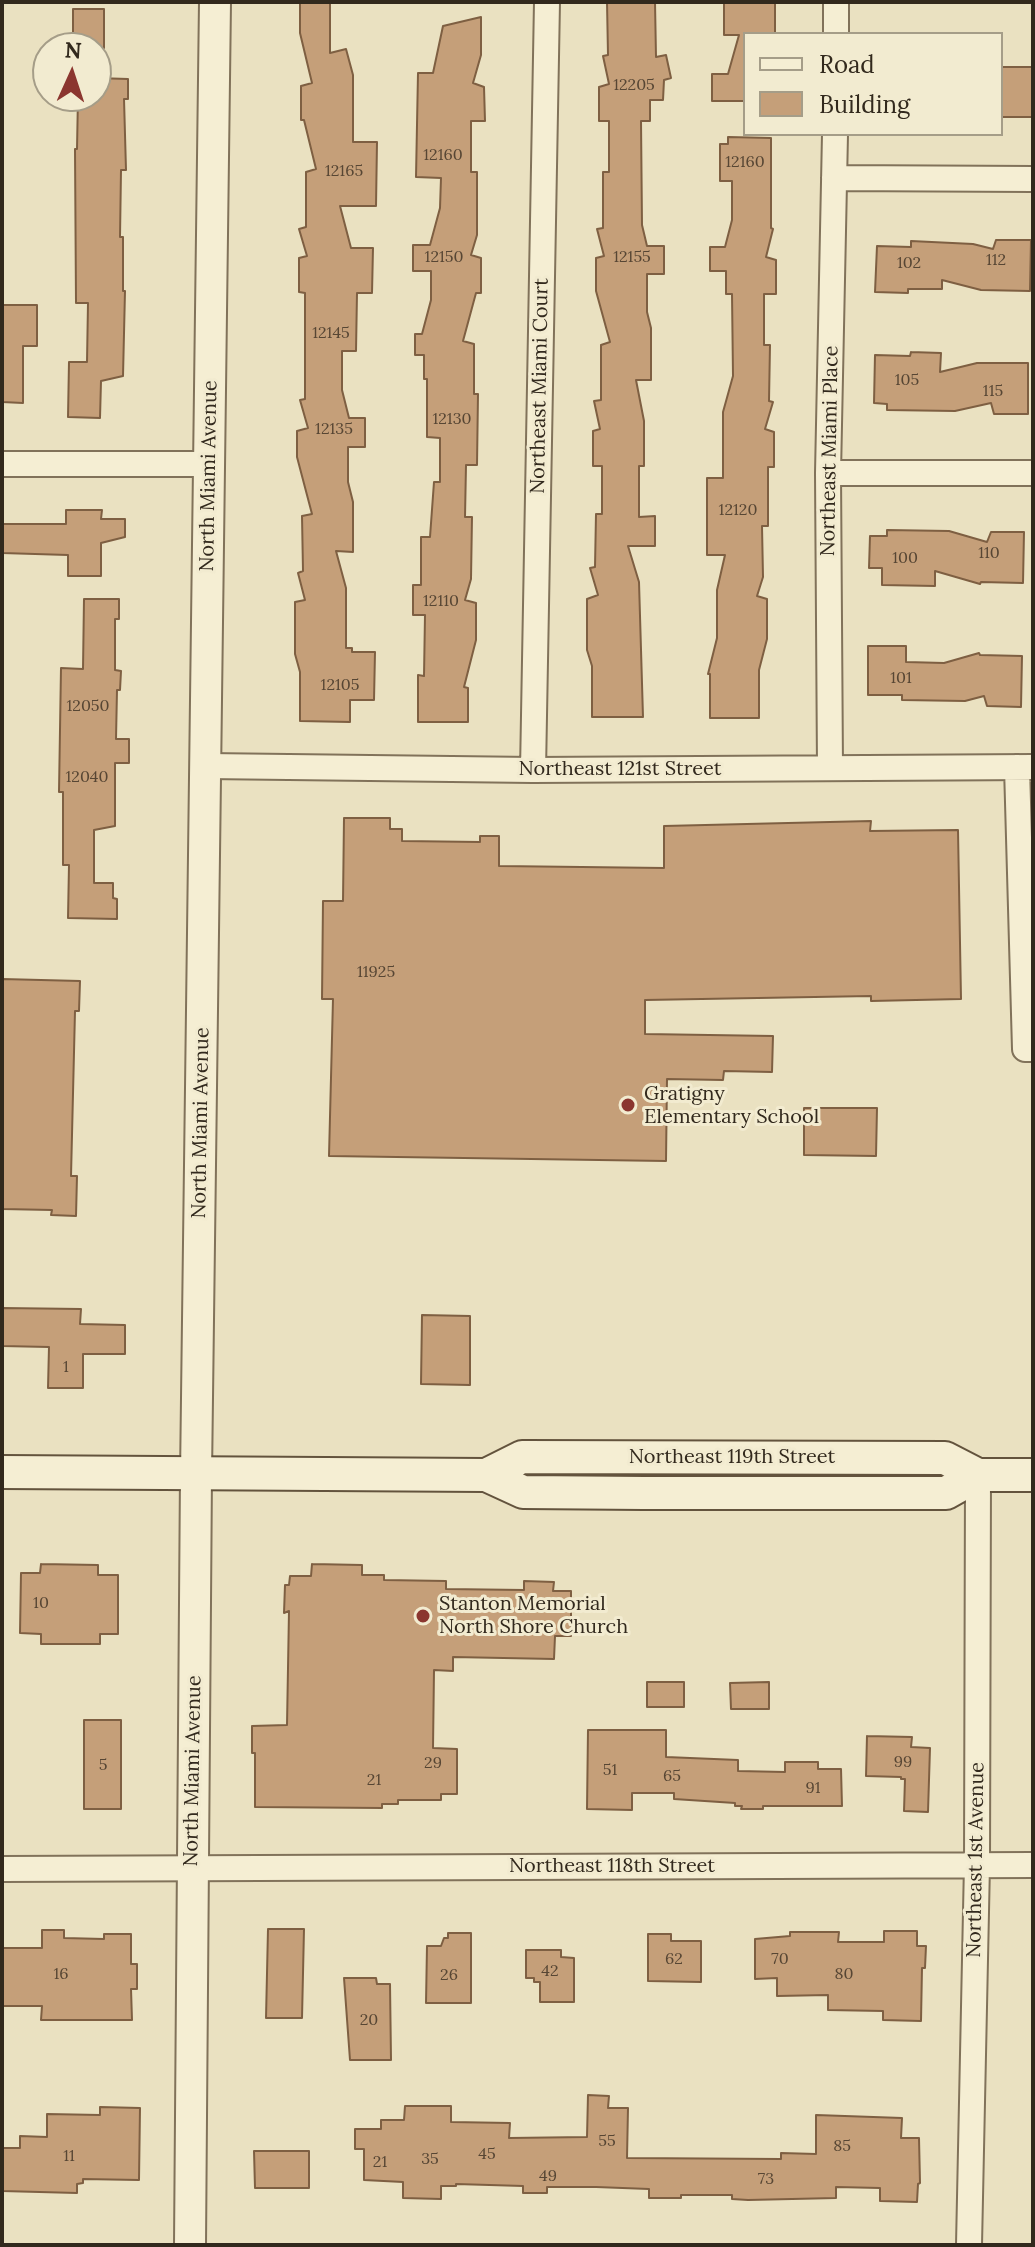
<!DOCTYPE html>
<style>
body{margin:0}
#map{position:relative;width:1035px;height:2247px;overflow:hidden;background:#eae1c1;font-family:Lora,serif}
canvas{display:block}
.frame{position:absolute;inset:0;border:4px solid #32291d;pointer-events:none}
.legend{position:absolute;left:743px;top:32px;width:260px;height:104px;box-sizing:border-box;background:#f2ebd0;border:2px solid #a59d88;margin:0;padding:10px 14px;list-style:none;font-size:24px;color:#32291d}
.legend li{display:flex;align-items:center;gap:16px;height:40px}
.legend b{width:40px;border:2px solid #a59d88}
.north{position:absolute;left:32px;top:32px;width:80px;height:80px;box-sizing:border-box;background:#f2ebd0;border:2px solid #a59d88;border-radius:50%;rotate:3deg;font-size:22px;font-weight:700;line-height:32px;text-align:center;color:#32291d}
.north::after{content:'';display:block;margin:auto;width:28px;height:36px;background:#8b362f;clip-path:polygon(50% 0,100% 100%,50% 72%,0 100%)}
</style>
<div id="map">
<canvas width="1035" height="2247"></canvas>
<div class="frame"></div>
<ul class="legend">
<li><b style="height:10px;background:#f5eed3"></b>Road</li>
<li><b style="height:22px;background:#c59f79"></b>Building</li>
</ul>
<div class="north">N</div>
</div>
<script>
const ctx = document.querySelector('canvas').getContext('2d');
ctx.lineJoin = 'round';
function paint(path, color) { ctx.fillStyle = color; ctx.fill(path, 'evenodd'); }
const toPath = rows => new Path2D(rows.map(r => 'M' + r).join(''));
function trace(path, color, width, dash) { ctx.strokeStyle = color; ctx.lineWidth = width; ctx.lineCap = dash ? 'butt' : 'round'; ctx.setLineDash(dash || []); ctx.stroke(path); }
function write(font, color, halo, rows, align = 'center') {
  ctx.font = font + ' Lora,serif'; ctx.lineWidth = 6; ctx.setLineDash([]); ctx.textBaseline = 'middle'; ctx.strokeStyle = halo; ctx.fillStyle = color; for (const [text, x, y, turn = 0] of rows) {
    ctx.save(); ctx.translate(x, y); ctx.rotate((+turn || 0) * Math.PI / 180); ctx.textAlign = isNaN(turn) ? turn : align; if (halo) ctx.strokeText(text, 0, 0); ctx.fillText(text, 0, 0); ctx.restore();
  }
}
const building = toPath([
 [309,2,330,2,330,53,346,49,353,75,353,142,377,142,376,206,340,206,351,248,373,248,372,293,357,293,356,351,342,351,342,390,349,418,365,418,365,447,348,447,348,482,353,502,353,552,336,551,346,588,346,648,352,648,352,652,375,652,374,700,350,700,350,722,300,721,300,672,295,654,295,602,305,600,298,573,303,571,302,516,312,514,297,457,297,431,308,428,300,400,305,399,305,293,299,292,299,258,307,256,299,229,306,227,306,172,316,169,304,120,301,120,301,86,312,83,300,33,300,3,309,2],
 [607,2,655,2,656,57,666,55,671,78,664,80,663,100,650,100,650,121,641,121,642,225,647,246,664,246,664,274,647,274,647,312,651,328,651,380,636,380,644,421,644,466,639,466,639,517,655,516,655,546,628,546,639,582,643,717,592,717,592,666,587,650,587,599,598,595,590,568,595,567,596,514,602,514,602,466,593,466,593,431,600,429,594,401,601,400,601,345,610,342,596,291,596,258,604,256,597,229,603,228,603,172,609,172,609,121,599,121,599,87,609,84,603,56,608,55,607,2],
 [724,2,775,2,775,34,744,35,745,101,712,101,712,74,728,74,739,35,724,35,724,2],
 [73,9,104,9,104,48,73,48,73,9],
 [481,17,481,55,473,83,484,87,485,121,471,121,471,172,477,172,477,235,471,255,481,258,481,293,476,293,463,341,474,344,474,394,478,394,477,465,466,465,465,517,472,517,471,579,465,600,476,603,476,640,464,687,468,688,468,722,418,722,418,675,424,676,425,615,413,615,413,585,421,585,421,537,430,537,434,482,440,482,440,438,427,437,427,379,424,379,424,355,415,355,415,334,422,334,431,300,431,271,413,271,413,245,430,245,440,208,441,178,416,177,418,73,433,73,443,26,481,17],
 [1001,67,1033,67,1033,117,1001,117,1001,67],
 [96,78,128,79,128,99,124,99,126,170,121,170,120,237,123,237,123,291,125,291,123,376,101,381,100,418,68,417,69,362,87,362,88,303,76,303,75,149,77,149,78,96,96,96,96,78],
 [728,137,771,138,771,228,773,229,766,257,776,260,776,294,764,294,764,345,770,345,769,401,773,402,765,429,774,432,774,467,768,467,768,526,762,526,763,577,757,596,767,599,767,639,759,670,759,718,710,718,710,674,708,674,717,638,717,590,725,555,707,555,707,478,723,478,723,412,733,376,732,294,726,294,726,271,710,271,710,247,725,247,732,220,732,181,720,181,720,144,728,144,728,137],
 [996,240,1031,240,1030,291,981,290,942,280,942,289,908,289,908,293,875,292,877,246,911,247,911,241,973,244,993,249,996,240],
 [2,305,37,305,37,346,23,346,23,403,2,402,2,305],
 [911,352,941,353,940,372,977,363,1028,363,1028,414,994,414,991,403,955,411,887,410,887,404,874,403,875,355,910,356,911,352],
 [66,510,102,510,101,519,125,519,125,537,101,543,101,576,68,576,68,555,2,553,2,524,66,524,66,510],
 [887,530,949,531,987,542,991,532,1024,532,1023,583,981,582,980,584,935,571,935,586,882,585,882,568,869,568,870,536,887,536,887,530],
 [84,599,119,599,119,619,115,619,115,670,121,671,120,690,117,690,116,739,129,739,129,763,115,763,115,826,94,830,94,883,113,883,113,898,117,899,117,919,68,918,69,865,63,865,63,792,59,792,61,668,83,669,84,599],
 [868,646,906,646,906,662,944,663,979,653,980,655,1022,656,1021,707,987,706,984,696,965,701,902,700,902,695,868,695,868,646],
 [344,818,390,818,390,829,402,829,402,841,480,842,480,836,499,836,499,866,664,868,664,826,871,821,870,831,958,830,961,999,871,1001,871,996,645,1000,645,1034,773,1036,772,1072,724,1071,723,1080,667,1079,666,1161,329,1156,333,999,322,999,323,901,343,901,344,818],
 [2,979,80,981,79,1011,75,1011,71,1176,77,1176,76,1216,51,1215,52,1210,2,1209,2,979],
 [804,1108,877,1108,876,1156,804,1155,804,1108],
 [2,1308,81,1309,80,1324,125,1325,125,1354,83,1354,83,1388,48,1388,49,1347,2,1346,2,1308],
 [422,1315,470,1316,470,1385,421,1384,422,1315],
 [41,1564,98,1565,98,1575,118,1575,118,1634,100,1634,100,1644,41,1644,41,1634,20,1633,21,1573,40,1573,41,1564],
 [312,1564,362,1565,362,1575,384,1575,384,1580,446,1581,446,1589,524,1590,524,1581,554,1582,553,1591,571,1591,571,1636,555,1636,554,1659,453,1657,453,1671,434,1670,433,1748,457,1749,457,1794,441,1794,441,1800,398,1800,398,1804,382,1804,382,1808,255,1807,255,1753,252,1753,252,1726,287,1725,289,1611,284,1613,285,1585,289,1585,290,1576,311,1576,312,1564],
 [647,1682,684,1682,684,1707,647,1707,647,1682],
 [769,1682,769,1709,731,1709,730,1683,769,1682],
 [84,1720,121,1720,121,1809,84,1809,84,1720],
 [588,1730,666,1730,666,1757,738,1760,738,1771,785,1772,785,1762,818,1762,818,1769,841,1769,842,1806,763,1806,763,1809,741,1809,742,1806,735,1806,735,1803,674,1799,674,1793,632,1793,632,1810,587,1809,588,1730],
 [867,1736,912,1737,911,1747,930,1748,928,1812,904,1811,905,1779,901,1779,901,1777,866,1776,867,1736],
 [268,1929,304,1929,302,2018,266,2018,268,1929],
 [42,1930,64,1930,64,1938,104,1939,104,1934,131,1934,131,1964,137,1964,137,1989,131,1989,132,2020,41,2020,42,2006,2,2006,2,1948,42,1948,42,1930],
 [884,1931,917,1931,917,1946,926,1946,925,1968,922,1968,921,2021,883,2020,883,2011,828,2010,828,1995,777,1996,777,1978,755,1979,755,1939,790,1936,790,1932,839,1932,838,1942,884,1942,884,1931],
 [448,1933,471,1933,471,2003,426,2003,427,1946,441,1946,444,1938,448,1938,448,1933],
 [648,1934,671,1934,671,1941,701,1941,701,1982,648,1981,648,1934],
 [526,1950,561,1950,561,1957,574,1958,574,2002,540,2002,540,1982,534,1982,534,1978,526,1978,526,1950],
 [344,1978,376,1978,377,1984,390,1984,391,2060,350,2060,344,1978],
 [588,2095,609,2096,608,2108,628,2108,627,2158,781,2159,781,2153,816,2154,816,2115,902,2118,901,2138,919,2138,920,2183,918,2184,917,2202,880,2201,880,2188,836,2187,836,2198,748,2200,732,2199,732,2195,681,2195,681,2198,649,2198,649,2189,596,2187,547,2187,547,2193,523,2193,523,2186,456,2184,456,2186,441,2186,441,2199,403,2198,403,2182,364,2180,364,2149,355,2149,355,2129,381,2129,381,2120,404,2120,405,2106,451,2106,451,2122,510,2123,509,2138,587,2137,588,2095],
 [100,2107,140,2108,139,2180,83,2179,83,2183,77,2184,77,2193,2,2191,2,2148,20,2148,20,2136,47,2137,47,2114,100,2115,100,2107],
 [254,2151,309,2151,309,2188,255,2188,254,2151]
]);
const minor = toPath([
 [836,34,836,2],
 [834,178,1033,179],
 [2,464,209,464],
 [828,473,1033,473],
 [207,766,533,770,1033,767],
 [1017,767,1025,1049,1033,1049],
 [830,768,828,473,835,134],
 [533,770,547,2],
 [2,1869,1033,1865],
 [969,2245,977,1864,978,1475]
]);
const tertiary = toPath([
 [190,2245,196,1474,215,2]
]);
const secondary = toPath([
 [2,1472,486,1475,523,1492,644,1493,946,1493,978,1475],
 [486,1475,522,1457,945,1458,978,1475,1033,1475]
]);
const markers = [
 [628,1105,8,"#8b362f"],
 [423,1616,8,"#8b362f"]
];
const numberNames = [
 ["12205",634,85],
 ["12160",443,155],
 ["12160",745,162],
 ["12165",344,171],
 ["12150",444,257],
 ["12155",632,257],
 ["112",996,260],
 ["102",909,263],
 ["12145",331,333],
 ["105",907,380],
 ["115",993,391],
 ["12130",452,419],
 ["12135",334,429],
 ["12120",738,510],
 ["110",989,553],
 ["100",905,558],
 ["12110",441,601],
 ["101",901,678],
 ["12105",340,685],
 ["12050",88,706],
 ["12040",87,777],
 ["11925",376,972],
 ["1",66,1367],
 ["10",41,1603],
 ["99",903,1762],
 ["29",433,1763],
 ["5",103,1765],
 ["51",610,1770],
 ["65",672,1776],
 ["21",374,1780],
 ["91",813,1788],
 ["62",674,1959],
 ["70",780,1959],
 ["42",550,1971],
 ["16",61,1974],
 ["80",844,1974],
 ["26",449,1975],
 ["20",369,2020],
 ["55",607,2141],
 ["85",842,2146],
 ["45",487,2154],
 ["11",69,2156],
 ["35",430,2159],
 ["21",380,2162],
 ["49",548,2176],
 ["73",766,2179]
];
const streetNames = [
 ["Northeast Miami Court",540,386,-89],
 ["Northeast Miami Place",830,451,-89],
 ["North Miami Avenue",209,476,-89],
 ["Northeast 121st Street",620,769],
 ["North Miami Avenue",201,1123,-89],
 ["Northeast 119th Street",732,1457],
 ["North Miami Avenue",193,1771,-89],
 ["Northeast 1st Avenue",976,1860,-89],
 ["Northeast 118th Street",612,1866]
];
const poiNames = [
 ["Gratigny",644,1094],
 ["Elementary School",644,1117],
 ["Stanton Memorial",439,1604],
 ["North Shore Church",439,1627]
];
paint(building, '#c59f79');
trace(building, '#7e5f42', 2);
trace(minor, '#81725a', 28);
trace(tertiary, '#81725a', 34);
trace(secondary, '#63533d', 36);
trace(minor, '#f5eed3', 24);
trace(tertiary, '#f5eed3', 30);
trace(secondary, '#f5eed3', 32);
for (const [x, y, r, color] of markers) { const dot = new Path2D(); dot.arc(x, y, r, 0, 2 * Math.PI); ctx.fillStyle = color; ctx.fill(dot); trace(dot, '#f2ebd0', 3); }
write('16px', '#574634', null, numberNames);
write('20px', '#32291d', '#f2ebd0', streetNames);
write('20px', '#32291d', '#f2ebd0', poiNames, 'left');
</script>
